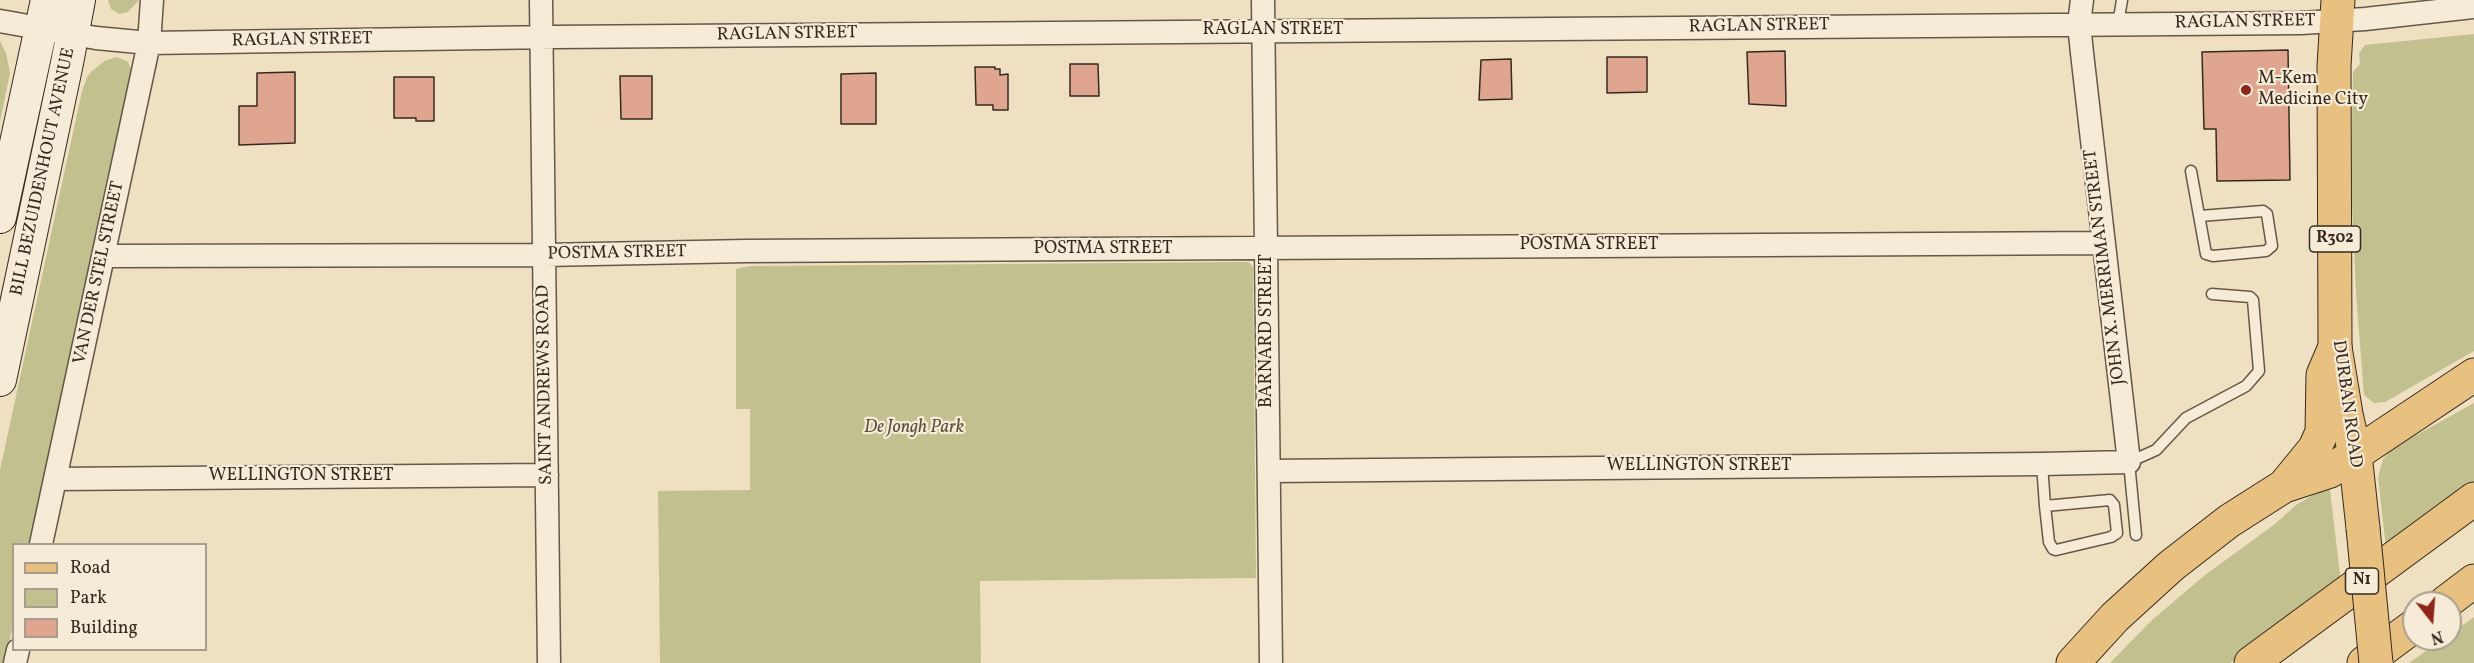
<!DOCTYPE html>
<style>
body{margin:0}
#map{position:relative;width:2474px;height:663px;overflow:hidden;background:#efe0c1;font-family:Vollkorn,serif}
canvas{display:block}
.legend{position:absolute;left:12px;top:543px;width:195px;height:108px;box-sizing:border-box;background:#f5ebd7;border:2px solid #a99e8e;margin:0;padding:8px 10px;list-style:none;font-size:18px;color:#362a20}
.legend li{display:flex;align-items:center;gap:12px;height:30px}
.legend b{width:30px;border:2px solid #a99e8e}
.north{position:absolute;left:2402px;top:591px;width:60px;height:60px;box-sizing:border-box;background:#f5ebd7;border:2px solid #a99e8e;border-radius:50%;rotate:163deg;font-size:16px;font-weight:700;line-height:24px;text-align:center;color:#362a20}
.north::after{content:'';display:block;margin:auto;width:21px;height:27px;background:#8f2418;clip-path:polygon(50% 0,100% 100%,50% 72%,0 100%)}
</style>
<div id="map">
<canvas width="2474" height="663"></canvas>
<ul class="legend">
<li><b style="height:8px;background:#e8c080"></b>Road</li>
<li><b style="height:16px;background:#c1c08e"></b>Park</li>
<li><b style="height:16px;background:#dfa58e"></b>Building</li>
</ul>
<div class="north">N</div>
</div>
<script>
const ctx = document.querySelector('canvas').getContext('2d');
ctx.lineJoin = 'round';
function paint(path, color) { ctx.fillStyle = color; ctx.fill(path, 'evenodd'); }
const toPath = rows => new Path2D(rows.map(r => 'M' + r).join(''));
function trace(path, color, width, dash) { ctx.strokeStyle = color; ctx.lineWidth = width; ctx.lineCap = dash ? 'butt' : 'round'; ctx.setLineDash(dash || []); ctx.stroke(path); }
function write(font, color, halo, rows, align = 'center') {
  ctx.font = font + ' Vollkorn,serif'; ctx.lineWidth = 4.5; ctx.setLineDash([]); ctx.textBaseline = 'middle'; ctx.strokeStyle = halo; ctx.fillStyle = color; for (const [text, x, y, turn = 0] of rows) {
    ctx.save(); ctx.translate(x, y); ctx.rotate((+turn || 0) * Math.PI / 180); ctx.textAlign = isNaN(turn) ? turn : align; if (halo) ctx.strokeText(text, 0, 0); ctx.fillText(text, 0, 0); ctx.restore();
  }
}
const green = toPath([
 [108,0,139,0,128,12,119,14,111,9],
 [2474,34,2474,351,2385,402,2374,403,2364,395,2356,293,2351,180,2353,72,2360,64,2359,53,2365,45],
 [0,41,6,53,10,73,0,122],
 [117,57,128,62,133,74,31,544,14,544,13,624,5,663,0,663,0,470,82,91,87,77,92,71,106,60],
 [1248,262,1253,267,1256,578,980,581,981,663,660,663,658,491,750,490,750,409,736,409,736,269,750,266],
 [2474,403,2474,487,2386,548,2378,477,2383,459,2393,448],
 [2325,488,2330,490,2341,583,2230,663,2110,663,2151,621,2205,575,2275,524,2296,505],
 [2474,617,2474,663,2409,663,2443,639,2450,639,2450,634]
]);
const building = toPath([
 [2288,50,2290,180,2217,181,2216,129,2204,129,2202,52,2288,50],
 [1785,51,1786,106,1749,104,1747,52,1785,51],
 [1607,57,1647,57,1647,92,1607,93,1607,57],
 [1511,59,1512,99,1479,100,1481,60,1511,59],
 [1070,64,1098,64,1099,96,1070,96,1070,64],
 [975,67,995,67,995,69,1000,69,1000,75,1008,74,1008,110,993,110,993,105,976,105,975,67],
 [295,72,295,143,239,145,239,106,257,106,257,73,295,72],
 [876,73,876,124,841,124,841,74,876,73],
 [620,76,652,76,652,119,621,119,620,76],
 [394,77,434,77,434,121,416,121,416,118,394,118,394,77]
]);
const lane = toPath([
 [2118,24,2122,0],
 [2191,171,2206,254,2213,256,2266,251,2272,246,2267,214,2263,211,2200,216],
 [2042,464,2045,506,2049,542,2053,549,2056,550,2111,537,2117,533,2114,505,2110,500,2045,506],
 [2136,535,2129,462,2156,450,2186,418,2246,386,2259,371,2253,300,2250,297,2212,294]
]);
const street = toPath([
 [541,0,549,663],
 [1263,0,1271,663],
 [0,21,96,38,149,43,554,37,2301,23,2365,19,2474,7],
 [103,256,544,255,746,251,2103,243],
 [1269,471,2042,464,2129,462,2082,53,2079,24,2082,0],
 [55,479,547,475],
 [41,544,149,43,152,0],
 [15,663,18,650]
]);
const secondary = toPath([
 [0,217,47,0],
 [0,380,67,63,79,0]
]);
const primary = toPath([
 [2338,0,2334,66,2335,347,2346,414,2355,454,2363,528]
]);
const highway = toPath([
 [2284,486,2315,448,2322,432,2323,375,2335,347],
 [2445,603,2474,581],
 [2073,663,2115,617,2171,566,2229,521,2284,486,2330,471,2474,375],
 [2251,663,2474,499],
 [2364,663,2414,626]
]);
const primaryBridge = toPath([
 [2363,528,2376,663]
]);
const markers = [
 [2246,90,6,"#8f2418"]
];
const shields = [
 [2335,239,51],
 [2362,581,33]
];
const shieldNames = [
 ["R302",2335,239],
 ["N1",2362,581]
];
const streetNames = [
 ["RAGLAN STREET",2245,23,-1],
 ["RAGLAN STREET",1759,27,-1],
 ["RAGLAN STREET",1273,31],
 ["RAGLAN STREET",787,35,-1],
 ["RAGLAN STREET",302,41,-1],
 ["BILL BEZUIDENHOUT AVENUE",44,172,-78],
 ["POSTMA STREET",1589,246],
 ["POSTMA STREET",1103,250],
 ["POSTMA STREET",617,254,-1],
 ["JOHN X. MERRIMAN STREET",2106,267,-97],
 ["VAN DER STEL STREET",100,273,-78],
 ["BARNARD STREET",1268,331,-90],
 ["SAINT ANDREWS ROAD",546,385,-91],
 ["DURBAN ROAD",2346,404,82],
 ["WELLINGTON STREET",1699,467],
 ["WELLINGTON STREET",301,477]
];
const poiNames = [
 ["M-Kem",2258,80],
 ["Medicine City",2258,101]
];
const parkNames = [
 ["De Jongh Park",914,429]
];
paint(green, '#c1c08e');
paint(building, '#dfa58e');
trace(building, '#362a20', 1.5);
trace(lane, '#645848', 13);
trace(street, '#645848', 25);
trace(secondary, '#362a20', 34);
trace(primary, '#362a20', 35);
trace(highway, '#362a20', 35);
trace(lane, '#f5ebd7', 10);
trace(street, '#f5ebd7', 22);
trace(secondary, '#f5ebd7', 32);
trace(primary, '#e8c080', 33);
trace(highway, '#e8c080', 33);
trace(primaryBridge, '#362a20', 35, []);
trace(primaryBridge, '#e8c080', 33);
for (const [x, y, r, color] of markers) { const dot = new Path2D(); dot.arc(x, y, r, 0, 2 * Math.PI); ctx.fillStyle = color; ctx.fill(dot); trace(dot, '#f5ebd7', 2); }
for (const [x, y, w] of shields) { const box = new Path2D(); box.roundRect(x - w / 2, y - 13, w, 26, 4.5); ctx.fillStyle = '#f5ebd7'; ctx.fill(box); trace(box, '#362a20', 1.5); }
write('bold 16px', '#362a20', null, shieldNames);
write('18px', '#362a20', '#f5ebd7', streetNames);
write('18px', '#362a20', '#f5ebd7', poiNames, 'left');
write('italic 18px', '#59503c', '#f5ebd7', parkNames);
</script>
